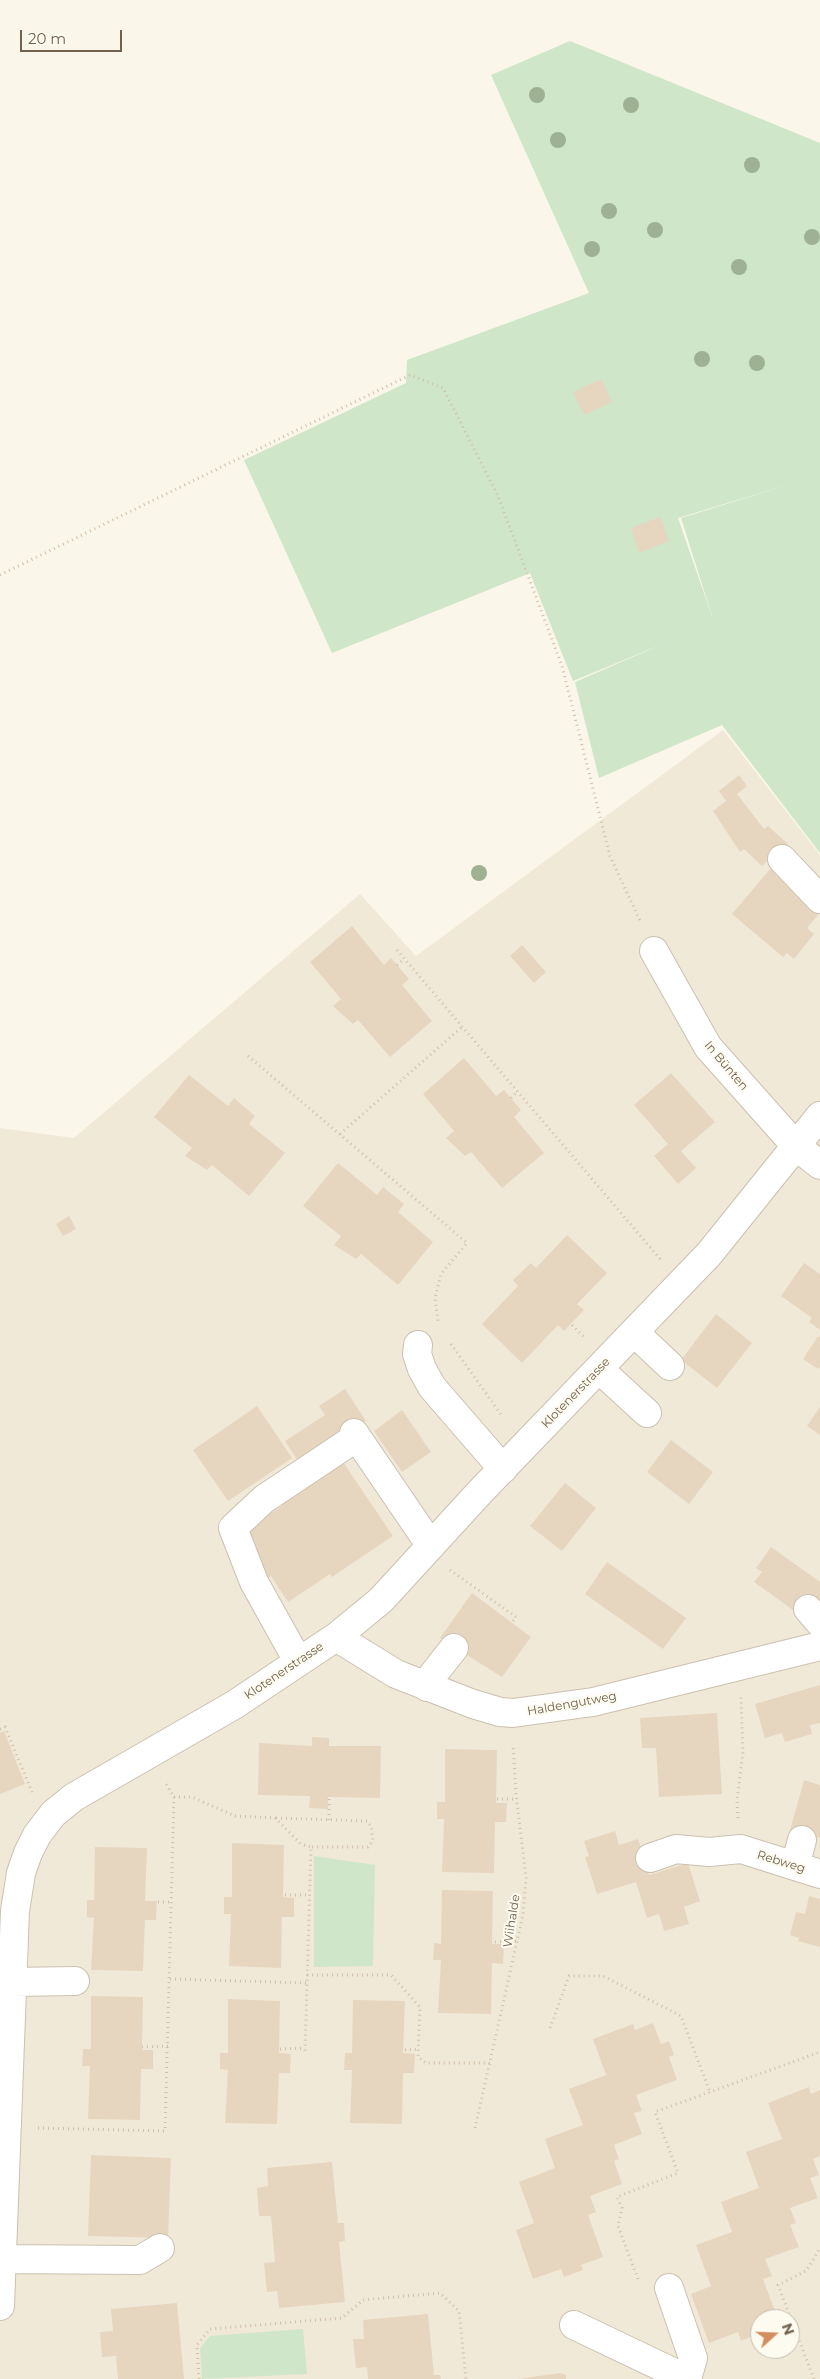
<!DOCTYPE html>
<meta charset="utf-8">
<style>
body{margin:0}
#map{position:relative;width:820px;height:2379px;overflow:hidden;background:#faf6e9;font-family:Montserrat,sans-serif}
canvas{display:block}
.north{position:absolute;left:750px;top:2309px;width:50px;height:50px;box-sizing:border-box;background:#fdfaef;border:1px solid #c5bdaf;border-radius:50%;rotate:70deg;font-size:14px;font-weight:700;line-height:20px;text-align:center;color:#71614f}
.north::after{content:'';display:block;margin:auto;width:18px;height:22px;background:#d48d5d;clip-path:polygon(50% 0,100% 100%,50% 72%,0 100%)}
.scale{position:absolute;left:20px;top:30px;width:102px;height:22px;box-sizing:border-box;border:2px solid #71614f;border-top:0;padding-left:6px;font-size:15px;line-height:18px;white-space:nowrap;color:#71614f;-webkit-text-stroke:4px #fdfaef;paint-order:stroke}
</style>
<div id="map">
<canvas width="820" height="2379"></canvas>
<div class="north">N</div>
<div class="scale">20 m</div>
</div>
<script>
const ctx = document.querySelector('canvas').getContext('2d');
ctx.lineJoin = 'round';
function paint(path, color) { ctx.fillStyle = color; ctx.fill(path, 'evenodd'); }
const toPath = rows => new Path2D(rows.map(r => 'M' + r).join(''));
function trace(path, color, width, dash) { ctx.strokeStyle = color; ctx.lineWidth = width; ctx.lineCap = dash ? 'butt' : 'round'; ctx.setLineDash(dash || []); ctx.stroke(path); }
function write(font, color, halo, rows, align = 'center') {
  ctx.font = font + ' Montserrat,sans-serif'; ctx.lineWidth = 4; ctx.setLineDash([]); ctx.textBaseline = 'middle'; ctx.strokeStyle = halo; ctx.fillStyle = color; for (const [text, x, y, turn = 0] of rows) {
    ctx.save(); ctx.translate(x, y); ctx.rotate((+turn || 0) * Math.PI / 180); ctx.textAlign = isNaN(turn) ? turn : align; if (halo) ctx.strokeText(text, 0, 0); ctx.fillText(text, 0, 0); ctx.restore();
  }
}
const residential = toPath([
 [723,730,820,855,820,2379,0,2379,0,1128,74,1138,360,894,416,956],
 [760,2319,790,2319,790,2349,760,2349]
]);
const green = toPath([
 [570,41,820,143,820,853,722,725,599,778,575,682,665,643,573,681,530,573,332,653,244,460,406,383,407,360,589,293,491,75],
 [797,482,681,518,714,622,678,518],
 [314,1856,375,1865,373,1966,314,1967],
 [303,2329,307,2374,202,2379,200,2348,210,2336]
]);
const building = toPath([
 [601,379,612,402,584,415,573,392],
 [660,517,669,541,639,553,631,528],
 [739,775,747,786,737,794,764,829,768,826,788,844,772,860,770,858,762,866,744,849,740,852,713,811,726,801,719,791],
 [771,868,797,889,820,912,807,928,814,934,794,959,787,953,783,957,732,914],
 [352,926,384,965,391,958,409,979,402,985,432,1021,390,1057,358,1020,353,1024,333,1006,341,999,310,962],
 [522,945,546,972,534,983,510,956],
 [464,1058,496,1096,504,1090,521,1110,514,1117,544,1153,502,1188,471,1152,465,1156,446,1138,454,1131,423,1094],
 [671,1073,715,1122,681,1151,696,1168,678,1184,654,1156,668,1144,634,1105],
 [189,1075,228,1106,234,1098,255,1116,249,1124,285,1153,249,1196,212,1165,207,1170,185,1156,192,1148,154,1117],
 [338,1163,377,1195,383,1187,404,1204,398,1212,433,1242,398,1285,361,1254,356,1259,334,1245,341,1236,303,1206],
 [69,1216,76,1229,63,1236,56,1224],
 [567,1235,607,1273,577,1304,584,1310,564,1331,558,1325,522,1363,482,1324,518,1286,513,1280,531,1263,536,1268],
 [804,1263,820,1274,820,1330,809,1322,812,1318,781,1296],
 [716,1314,752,1343,717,1388,681,1360],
 [818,1336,820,1337,820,1367,818,1369,803,1359],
 [345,1389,366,1421,300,1464,285,1441,325,1415,319,1406],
 [257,1406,292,1458,228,1501,193,1450],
 [820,1407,820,1435,807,1426],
 [402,1410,431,1452,402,1472,374,1431],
 [671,1440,713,1472,689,1504,647,1472],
 [339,1456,393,1536,332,1577,330,1574,288,1602,271,1576,265,1580,242,1532,283,1505,278,1498],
 [565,1483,596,1508,562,1551,530,1526],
 [771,1547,820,1582,820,1605,800,1615,754,1582,762,1572,756,1568],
 [607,1562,686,1618,663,1649,585,1594],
 [472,1593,531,1637,502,1677,440,1638],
 [820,1685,820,1723,810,1725,812,1734,785,1742,782,1733,765,1738,755,1704],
 [717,1713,722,1794,659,1797,656,1748,642,1748,640,1718],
 [4,1731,25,1784,0,1794,0,1733],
 [312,1737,329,1738,329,1746,381,1746,380,1798,328,1797,328,1809,309,1808,310,1796,258,1795,259,1743,312,1746],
 [445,1749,497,1750,496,1803,507,1803,506,1822,495,1822,494,1873,442,1872,444,1819,437,1819,437,1802,445,1802],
 [804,1780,820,1785,820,1838,817,1837,816,1842,789,1834],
 [615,1831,619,1845,638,1839,649,1875,688,1863,700,1901,684,1907,689,1924,664,1931,659,1914,647,1918,636,1882,597,1894,585,1857,589,1856,584,1841],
 [232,1843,284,1845,283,1897,294,1898,294,1917,282,1917,281,1968,229,1966,231,1914,224,1914,224,1897,232,1897],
 [95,1847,147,1848,145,1901,157,1901,156,1920,145,1920,143,1971,91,1970,94,1918,87,1917,87,1900,94,1900],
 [442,1890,493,1891,492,1944,504,1944,503,1964,492,1963,491,2014,438,2013,441,1960,433,1960,434,1943,441,1944],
 [809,1896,820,1899,820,1947,798,1941,799,1938,790,1935,796,1912,805,1914],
 [91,1996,143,1997,142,2050,153,2050,153,2069,141,2069,140,2120,88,2119,90,2066,82,2066,83,2049,91,2049],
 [228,1999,280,2001,279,2053,291,2054,290,2073,279,2073,277,2124,225,2123,228,2070,220,2069,220,2053,228,2053],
 [353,2000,405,2001,403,2053,415,2054,414,2073,403,2073,402,2124,350,2123,352,2070,344,2070,345,2053,352,2053],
 [653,2023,661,2044,669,2041,674,2055,669,2057,677,2080,636,2095,642,2111,634,2113,642,2134,614,2145,619,2159,614,2161,622,2184,590,2196,596,2212,588,2215,603,2257,581,2265,583,2270,564,2277,561,2269,533,2279,516,2230,534,2223,519,2182,555,2168,545,2139,583,2125,569,2089,606,2075,593,2039,633,2024,635,2030],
 [809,2087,811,2094,820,2090,820,2156,813,2159,819,2175,810,2178,818,2198,790,2208,796,2223,790,2225,799,2247,765,2259,772,2276,763,2279,778,2319,760,2319,760,2328,758,2329,759,2333,741,2341,738,2332,709,2343,691,2294,711,2286,696,2245,732,2232,721,2202,759,2188,746,2152,782,2139,768,2103],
 [91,2155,171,2158,168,2238,88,2236],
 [332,2162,338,2223,344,2223,345,2241,339,2242,345,2302,279,2308,277,2291,267,2292,264,2263,275,2262,271,2216,259,2216,257,2188,268,2186,267,2168],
 [177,2303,184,2379,118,2379,116,2356,102,2357,100,2332,113,2331,111,2309],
 [428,2314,434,2375,440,2375,441,2379,368,2379,367,2367,356,2368,353,2339,364,2339,363,2320],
 [560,2373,566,2375,566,2379,518,2379]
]);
const path = toPath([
 [0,575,410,375,443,388,498,496,562,666,610,856,641,923],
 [397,950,661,1260],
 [397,965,404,959],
 [248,1056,467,1243,441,1274,435,1298,438,1321],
 [511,1098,518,1091],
 [340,1134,462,1027],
 [572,1325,585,1338],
 [451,1344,502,1416],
 [450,1570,516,1617,512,1622],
 [0,1729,5,1727,32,1792],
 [174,1797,192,1797,235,1816,275,1818,301,1844,311,1847,305,2052],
 [497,1799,516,1799],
 [276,1818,367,1821,371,1826,373,1840,368,1847,311,1847],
 [738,1818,737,1800,743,1752,741,1697],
 [329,1820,329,1799],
 [285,1895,309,1895],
 [158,1902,171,1902],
 [495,1942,518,1941],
 [307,1975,391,1975,420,2007,418,2057,426,2063,490,2063],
 [170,1979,306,1983],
 [550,2028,569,1976,603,1976,681,2016,710,2092],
 [142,2047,168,2046],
 [280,2049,305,2048],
 [405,2050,418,2049],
 [38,2128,165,2131,174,1797,165,1782],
 [475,2128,523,1915,526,1878,516,1794,513,1744],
 [638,2279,618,2226,622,2208,617,2197,678,2173,655,2112,820,2052],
 [199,2379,197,2345,210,2329,342,2318,363,2300,440,2293,459,2311,466,2379],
 [814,2379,778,2285,806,2271,820,2248]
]);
const minor = toPath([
 [782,859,820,899],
 [654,951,708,1047,796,1146,820,1165],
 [634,1332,670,1366],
 [418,1345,417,1354,422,1369,432,1387,503,1469],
 [599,1369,647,1413],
 [354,1433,431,1546],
 [808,1609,820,1623],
 [336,1637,396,1674,473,1704,500,1712,513,1713,593,1702,820,1646],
 [298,1661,254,1582,233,1528,264,1499,357,1437],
 [427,1687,432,1676,454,1648],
 [650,1858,676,1849,709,1852,741,1849,820,1874],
 [795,1866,802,1840],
 [12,1982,75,1981],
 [1,2259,140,2260,160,2248],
 [669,2288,693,2358,687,2379],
 [0,2306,15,1911,21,1873,28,1853,37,1835,53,1814,74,1797,234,1705,336,1637,381,1600,480,1492,709,1254,820,1116],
 [574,2325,687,2379]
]);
const trees = [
 [537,95],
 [631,105],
 [558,140],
 [752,165],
 [609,211],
 [655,230],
 [812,237],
 [592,249],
 [739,267],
 [702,359],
 [757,363],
 [479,873]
];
const streetNames = [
 ["In Bünten",726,1066,50],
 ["Klotenerstrasse",576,1393,-46],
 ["Klotenerstrasse",284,1671,-34],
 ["Haldengutweg",572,1704,-10],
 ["Rebweg",781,1862,17],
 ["Wiihalde",512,1921,-81]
];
paint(residential, '#f1e9d8');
paint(green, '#cfe6c9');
paint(building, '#e7d6bf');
trace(minor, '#cbc0b0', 30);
trace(path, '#d1bfa7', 3, [1, 4]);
trace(minor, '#fff', 28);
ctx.fillStyle = '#9eb293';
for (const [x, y] of trees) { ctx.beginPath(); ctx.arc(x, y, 8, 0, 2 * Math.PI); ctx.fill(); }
write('12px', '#71614f', '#fdfaef', streetNames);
</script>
